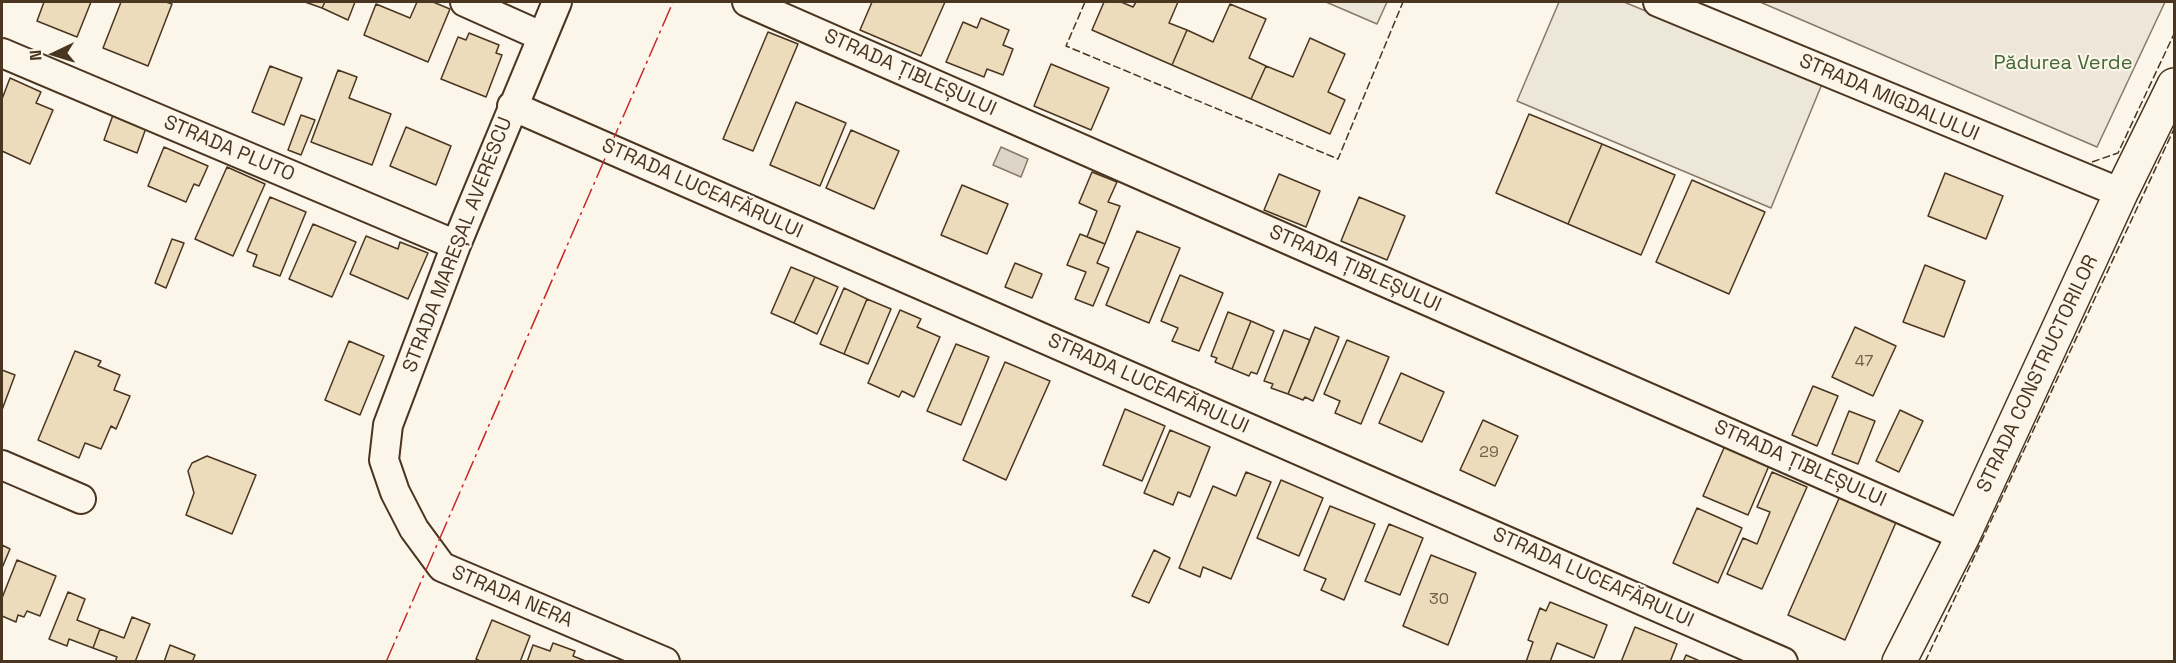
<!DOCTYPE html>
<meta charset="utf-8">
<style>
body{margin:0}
#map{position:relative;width:2176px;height:663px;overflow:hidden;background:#fbf6e9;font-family:"Space Grotesk",sans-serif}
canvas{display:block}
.frame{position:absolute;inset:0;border:3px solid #4a3520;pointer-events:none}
.north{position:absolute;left:24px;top:24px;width:60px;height:60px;-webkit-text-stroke:4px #fbf6e9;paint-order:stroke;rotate:266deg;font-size:16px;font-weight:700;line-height:24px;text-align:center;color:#4a3520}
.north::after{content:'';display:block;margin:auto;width:21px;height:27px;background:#4a3520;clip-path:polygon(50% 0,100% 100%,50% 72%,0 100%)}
</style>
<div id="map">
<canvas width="2176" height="663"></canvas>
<div class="frame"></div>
<div class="north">N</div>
</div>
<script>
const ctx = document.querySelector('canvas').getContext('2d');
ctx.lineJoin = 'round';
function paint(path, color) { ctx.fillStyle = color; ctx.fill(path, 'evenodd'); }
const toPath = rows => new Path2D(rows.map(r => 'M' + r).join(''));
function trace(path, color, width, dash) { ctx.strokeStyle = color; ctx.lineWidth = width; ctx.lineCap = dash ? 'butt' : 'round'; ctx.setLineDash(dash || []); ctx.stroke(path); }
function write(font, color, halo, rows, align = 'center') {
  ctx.font = font + ' "Space Grotesk",sans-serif'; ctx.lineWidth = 4.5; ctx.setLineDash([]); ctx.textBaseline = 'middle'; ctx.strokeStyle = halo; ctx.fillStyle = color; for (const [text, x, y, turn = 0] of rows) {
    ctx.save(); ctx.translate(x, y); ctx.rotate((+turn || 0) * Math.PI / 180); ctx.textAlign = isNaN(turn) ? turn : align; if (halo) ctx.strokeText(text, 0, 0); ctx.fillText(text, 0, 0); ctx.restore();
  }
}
const green = toPath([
 [1760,2,2165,2,2097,147,1760,2]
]);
const parking = toPath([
 [1326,2,1387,2,1377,24,1326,2],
 [1559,2,1624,2,1822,84,1771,208,1517,101,1559,2]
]);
const water = toPath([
 [1001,147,1028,159,1021,177,993,165,1001,147]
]);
const building = toPath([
 [44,2,91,2,77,37,37,21,44,2],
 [121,2,166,2,172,4,148,66,103,48,121,2],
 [305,2,325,2,322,8,305,2],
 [325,2,355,2,348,20,322,8,325,2],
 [417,2,433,2,450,9,428,62,364,35,376,4,410,18,417,2],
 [872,2,945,2,921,56,860,30,872,2],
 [1104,2,1121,2,1133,7,1136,2,1178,2,1169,23,1187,30,1172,65,1092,30,1104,2],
 [1230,4,1266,19,1249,58,1266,66,1251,99,1172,65,1187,30,1213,42,1230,4],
 [981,18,1009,30,1003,45,1013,49,1003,75,987,69,984,77,946,62,963,22,977,28,981,18],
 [768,32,798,44,753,151,723,139,768,32],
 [469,33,499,45,496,53,502,55,486,97,441,79,458,37,466,40,469,33],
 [1310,38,1345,54,1328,92,1345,100,1330,134,1251,99,1266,66,1293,77,1310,38],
 [1051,64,1109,88,1091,130,1034,106,1051,64],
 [270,66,302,78,284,125,252,112,270,66],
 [338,70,357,77,349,98,391,114,372,165,311,142,338,70],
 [10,78,41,92,36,103,53,110,30,164,2,151,2,99,10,78],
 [796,102,846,123,820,186,770,165,796,102],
 [1529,114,1602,144,1568,224,1496,193,1529,114],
 [113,115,146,128,137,153,104,140,113,115],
 [301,115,315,120,301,155,288,150,301,115],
 [406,127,451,146,436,185,390,166,406,127],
 [851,130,899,151,874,209,826,188,851,130],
 [1602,144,1675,175,1641,255,1568,224,1602,144],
 [164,147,208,166,199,186,194,184,186,202,148,186,164,147],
 [227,167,265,184,233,256,195,239,227,167],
 [1092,172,1117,182,1108,202,1120,206,1105,244,1087,237,1097,211,1079,203,1092,172],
 [1945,173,2003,196,1986,239,1928,216,1945,173],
 [1279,174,1320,191,1306,227,1264,210,1279,174],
 [1692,180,1765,212,1729,294,1656,262,1692,180],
 [962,185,1008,204,987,254,941,235,962,185],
 [270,197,306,212,280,276,253,266,257,255,247,251,270,197],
 [1359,197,1405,216,1387,260,1341,241,1359,197],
 [313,224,356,242,332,297,289,279,313,224],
 [1137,231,1180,248,1149,323,1106,305,1137,231],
 [1080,234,1105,244,1097,263,1109,268,1093,306,1075,299,1086,272,1067,265,1080,234],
 [366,236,398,249,400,242,428,253,408,299,350,274,366,236],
 [172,239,184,243,166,288,155,283,172,239],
 [1015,263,1042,274,1032,298,1005,287,1015,263],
 [1925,265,1965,281,1944,337,1903,322,1925,265],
 [791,267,815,277,794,323,771,313,791,267],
 [1180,275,1223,293,1199,351,1172,341,1178,328,1161,321,1180,275],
 [815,277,838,287,817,334,794,323,815,277],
 [844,288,867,299,844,354,820,344,844,288],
 [867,299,891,309,868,364,844,354,867,299],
 [900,310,921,319,917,327,940,337,914,397,902,391,899,397,868,383,900,310],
 [1228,312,1251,321,1232,369,1215,362,1217,358,1211,356,1228,312],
 [1251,321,1274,331,1257,374,1251,372,1249,376,1232,369,1251,321],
 [1315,327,1339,337,1313,401,1305,397,1303,400,1288,394,1315,327],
 [1855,327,1896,346,1873,396,1832,377,1855,327],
 [1284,330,1310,340,1288,394,1271,388,1273,384,1264,381,1284,330],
 [1347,340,1389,357,1361,424,1335,413,1340,401,1324,394,1347,340],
 [349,341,384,356,360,415,325,400,349,341],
 [956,344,989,357,961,425,927,411,956,344],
 [75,351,101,361,98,366,120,375,114,390,130,396,116,429,111,426,101,449,85,443,79,458,38,440,75,351],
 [1005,362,1050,381,1006,480,963,460,1005,362],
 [2,370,15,375,2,410,2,370],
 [1401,373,1444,392,1422,442,1379,423,1401,373],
 [1813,386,1838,396,1817,446,1792,435,1813,386],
 [1125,409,1165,426,1142,481,1103,465,1125,409],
 [1900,410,1923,421,1899,472,1876,461,1900,410],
 [1849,411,1875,421,1858,464,1832,454,1849,411],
 [1483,420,1518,436,1495,486,1460,470,1483,420],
 [1170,430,1210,447,1190,497,1178,492,1173,505,1144,493,1170,430],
 [1727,441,1771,461,1748,515,1703,496,1727,441],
 [207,456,256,475,232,534,186,515,194,493,188,471,192,463,207,456],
 [1246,472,1271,482,1231,579,1203,567,1200,577,1179,568,1213,486,1236,496,1246,472],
 [1772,472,1807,487,1762,589,1727,574,1743,538,1757,544,1770,512,1757,507,1772,472],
 [1281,480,1323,498,1299,556,1257,538,1281,480],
 [1840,496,1897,520,1845,640,1788,615,1840,496],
 [1330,506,1375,524,1344,600,1321,590,1326,579,1304,570,1330,506],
 [1697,508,1742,528,1718,583,1673,563,1697,508],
 [1389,524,1423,538,1400,595,1365,581,1389,524],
 [2,545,10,549,2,568,2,545],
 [1154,550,1170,558,1149,603,1132,596,1154,550],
 [1431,555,1476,573,1448,645,1403,626,1431,555],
 [17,560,56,576,40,616,27,611,24,617,18,615,16,622,2,616,2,598,17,560],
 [68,592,85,599,77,620,100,629,93,648,69,639,67,646,49,639,68,592],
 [1550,602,1607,625,1594,658,1557,643,1550,662,1526,662,1533,642,1528,640,1540,608,1546,611,1550,602],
 [132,617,150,624,135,662,115,662,117,657,93,648,100,629,124,638,132,617],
 [492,620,530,636,520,662,482,662,476,659,492,620],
 [1635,627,1677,644,1670,662,1621,662,1635,627],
 [553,643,575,651,573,656,588,662,527,662,533,645,550,651,553,643],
 [170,645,195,655,193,660,196,662,164,662,170,645],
 [1686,655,1702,662,1683,662,1686,655]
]);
const minor = toPath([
 [465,2,541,36],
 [557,2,456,245,388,425,384,460,395,492,414,529,442,567,665,662],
 [747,2,1963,536],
 [1658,2,2121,193],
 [2,53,456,245],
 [512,106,1783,662],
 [2,465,81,499]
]);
const major = toPath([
 [1899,662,1963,536,2121,193,2174,85]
]);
const fence = toPath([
 [1085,2,1066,46,1338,159,1403,2],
 [2092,162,2118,153,2174,34],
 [1925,662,2174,129]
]);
const power = toPath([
 [386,662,673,2]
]);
const numberNames = [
 ["47",1864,362],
 ["29",1489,453],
 ["30",1439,600]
];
const parkNames = [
 ["Pădurea Verde",2063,64]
];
const streetNames = [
 ["STRADA ȚIBLEȘULUI",910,73,24],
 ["STRADA MIGDALULUI",1889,98,23],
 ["STRADA PLUTO",229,149,23],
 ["STRADA LUCEAFĂRULUI",702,189,24],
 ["STRADA MAREȘAL AVERESCU",458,245,-69],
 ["STRADA ȚIBLEȘULUI",1355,269,24],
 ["STRADA CONSTRUCTORILOR",2038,374,-65],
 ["STRADA LUCEAFĂRULUI",1148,384,24],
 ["STRADA ȚIBLEȘULUI",1800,464,24],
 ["STRADA LUCEAFĂRULUI",1593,578,24],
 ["STRADA NERA",512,597,23]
];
paint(green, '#ede6d9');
trace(green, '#887966', 1.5);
paint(parking, '#ede7d9');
trace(parking, '#887966', 1.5);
paint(water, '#dcd4c6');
trace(water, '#887966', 1.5);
paint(building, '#ecdcbc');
trace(building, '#4a3520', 1.5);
trace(minor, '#4a3520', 32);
trace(major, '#4a3520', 36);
trace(minor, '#fbf6e9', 28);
trace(major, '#fbf6e9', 33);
trace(fence, '#4a3520', 1.5, [8, 3]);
trace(power, '#c62828', 1.5, [21, 4.5, 3, 4.5]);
write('16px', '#725f47', null, numberNames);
write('20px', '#436837', '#fbf6e9', parkNames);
write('20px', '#4a3520', '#fbf6e9', streetNames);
</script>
